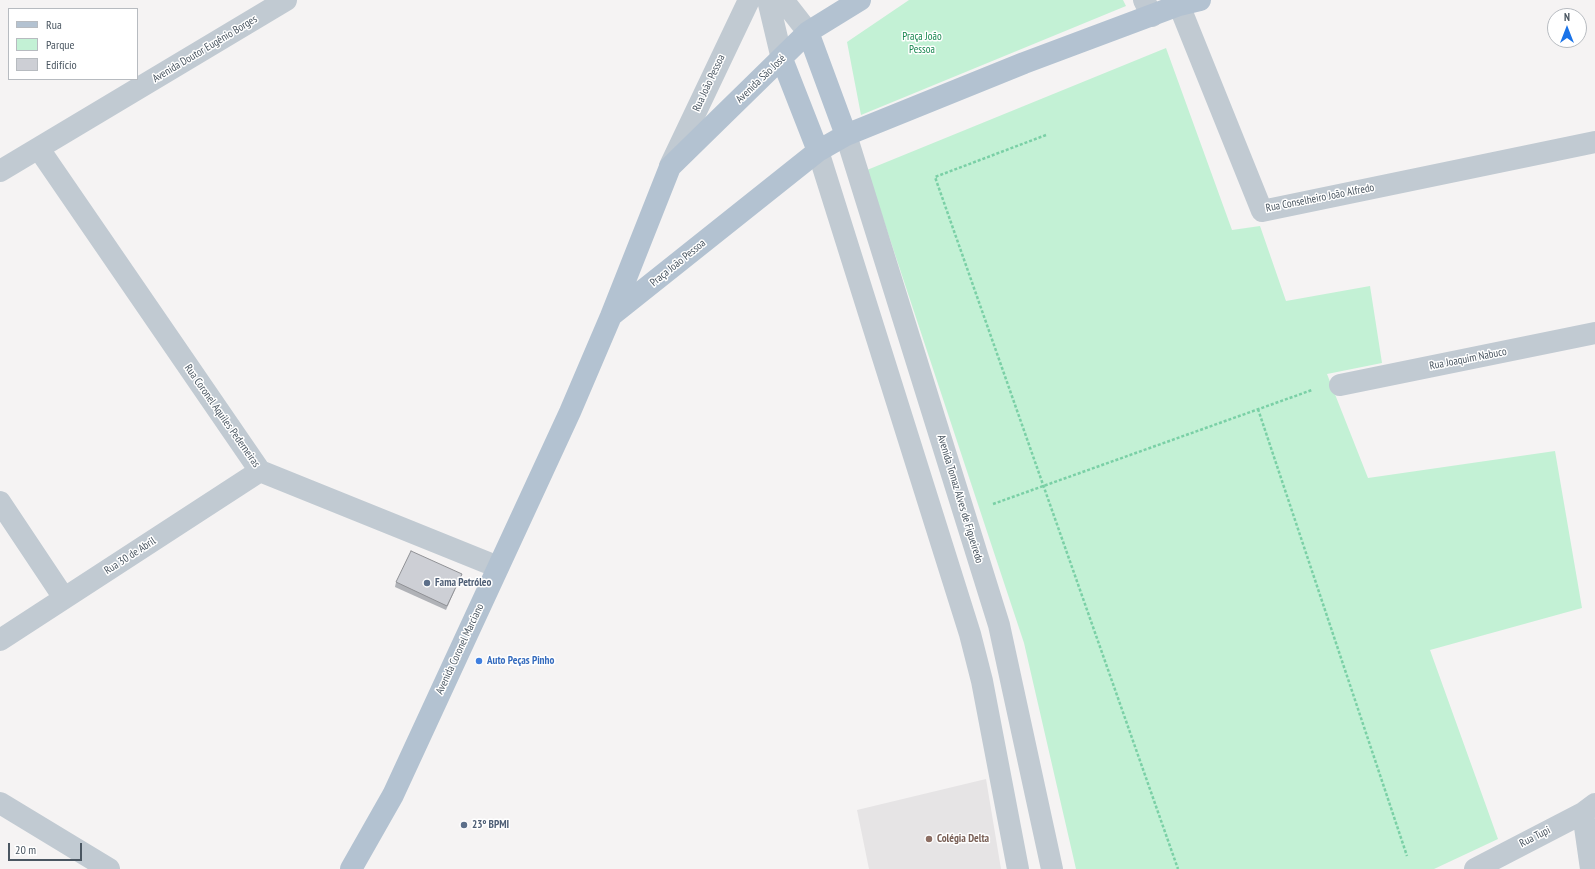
<!DOCTYPE html>
<meta charset="utf-8">
<style>
body{margin:0}
#map{position:relative;width:1595px;height:869px;overflow:hidden;background:#f5f3f3;font-family:"PT Sans Narrow",sans-serif}
canvas{display:block}
.legend{position:absolute;left:8px;top:8px;width:130px;height:72px;box-sizing:border-box;background:#fff;border:1px solid #b7bbc0;margin:0;padding:5px 7px;list-style:none;font-size:12px;color:#4a5661}
.legend li{display:flex;align-items:center;gap:8px;height:20px}
.legend b{width:20px;border:1px solid #b7bbc0}
.north{position:absolute;left:1547px;top:8px;width:40px;height:40px;box-sizing:border-box;background:#fff;border:1px solid #b7bbc0;border-radius:50%;rotate:0deg;font-size:11px;font-weight:700;line-height:16px;text-align:center;color:#4a5661}
.north::after{content:'';display:block;margin:auto;width:14px;height:18px;background:#1a73e8;clip-path:polygon(50% 0,100% 100%,50% 72%,0 100%)}
.scale{position:absolute;left:8px;top:843px;width:74px;height:18px;box-sizing:border-box;border:2px solid #4a5661;border-top:0;padding-left:5px;font-size:12px;line-height:14px;white-space:nowrap;color:#4a5661;-webkit-text-stroke:3px #fff;paint-order:stroke}
</style>
<div id="map">
<canvas width="1595" height="869"></canvas>
<ul class="legend">
<li><b style="height:5px;background:#b3c2d1"></b>Rua</li>
<li><b style="height:11px;background:#c3f1d5"></b>Parque</li>
<li><b style="height:11px;background:#cdcfd5"></b>Edifício</li>
</ul>
<div class="north">N</div>
<div class="scale">20 m</div>
</div>
<script>
const ctx = document.querySelector('canvas').getContext('2d');
ctx.lineJoin = 'round';
function paint(path, color) { ctx.fillStyle = color; ctx.fill(path, 'evenodd'); }
const toPath = rows => new Path2D(rows.map(r => 'M' + r).join(''));
function trace(path, color, width, dash) { ctx.strokeStyle = color; ctx.lineWidth = width; ctx.lineCap = dash ? 'butt' : 'round'; ctx.setLineDash(dash || []); ctx.stroke(path); }
function write(font, color, halo, rows, align = 'center') {
  ctx.font = font + ' "PT Sans Narrow",sans-serif'; ctx.lineWidth = 3; ctx.setLineDash([]); ctx.textBaseline = 'middle'; ctx.strokeStyle = halo; ctx.fillStyle = color; for (const [text, x, y, turn = 0] of rows) {
    ctx.save(); ctx.translate(x, y); ctx.rotate((+turn || 0) * Math.PI / 180); ctx.textAlign = isNaN(turn) ? turn : align; if (halo) ctx.strokeText(text, 0, 0); ctx.fillText(text, 0, 0); ctx.restore();
  }
}
const education = toPath([
 [986,779,1001,869,869,869,857,810]
]);
const green = toPath([
 [909,0,1123,0,1126,6,861,115,847,42],
 [1166,48,1232,230,1260,226,1286,301,1370,286,1382,363,1327,374,1368,478,1555,451,1582,608,1430,650,1498,839,1434,869,1076,869,1024,643,867,170]
]);
const path = toPath([
 [1046,135,935,177,1178,869],
 [1258,409,1407,856],
 [993,504,1312,390]
]);
const minor = toPath([
 [768,0,782,59],
 [783,0,808,32],
 [1144,0,1152,16],
 [1179,5,1262,211,1595,142],
 [846,135,999,625,1052,869],
 [39,149,260,471,498,567],
 [818,151,970,634,982,681,1018,869],
 [670,166,749,0],
 [0,171,286,0],
 [1340,385,1595,333],
 [0,502,64,598],
 [0,640,260,471],
 [0,803,109,869],
 [1583,813,1591,869],
 [1475,869,1583,813,1595,804]
]);
const major = toPath([
 [808,32,846,135],
 [782,59,818,151],
 [612,315,818,151,846,135,1024,63,1179,5,1200,0],
 [351,869,393,795,570,412,611,316,670,167,808,32,860,0]
]);
const wall = toPath([
 [462,574,446,610,395,587,396,582]
]);
const building = toPath([
 [411,551,462,574,447,606,396,582,411,551]
]);
const markers = [
 [427,583,4,"#5c6f8a"],
 [479,661,4,"#3f7fe0"],
 [464,825,4,"#5c6f8a"],
 [929,839,4,"#8d6e63"]
];
const parkNames = [
 ["Praça João",922,37],
 ["Pessoa",922,50]
];
const streetNames = [
 ["Avenida Doutor Eugênio Borges",205,49,-31],
 ["Avenida São José",761,79,-44],
 ["Rua João Pessoa",709,83,-65],
 ["Rua Conselheiro João Alfredo",1320,198,-11],
 ["Praça João Pessoa",678,263,-39],
 ["Rua Joaquim Nabuco",1468,359,-11],
 ["Rua Coronel Aquiles Pederneiras",222,416,55],
 ["Avenida Tomaz Alves de Figueiredo",960,499,73],
 ["Rua 30 de Abril",130,556,-33],
 ["Avenida Coronel Marciano",460,649,-65],
 ["Rua Tupi",1535,837,-27]
];
const serviceNames = [
 ["Fama Petróleo",435,583],
 ["23º BPMI",472,825]
];
const shopNames = [
 ["Auto Peças Pinho",487,661]
];
const educationNames = [
 ["Colégia Delta",937,839]
];
paint(education, '#e6e4e5');
paint(green, '#c3f1d5');
trace(path, '#7ad0a6', 2.5, [3, 2]);
trace(minor, '#c1cad2', 22);
trace(major, '#b3c2d1', 22);
paint(wall, '#b0b2b7');
paint(building, '#cdcfd5');
trace(building, '#909195', 1);
for (const [x, y, r, color] of markers) { const dot = new Path2D(); dot.arc(x, y, r, 0, 2 * Math.PI); ctx.fillStyle = color; ctx.fill(dot); trace(dot, '#fff', 1.5); }
write('11px', '#17864f', '#fff', parkNames);
write('11px', '#4a5661', '#fff', streetNames);
write('bold 11px', '#4e5e75', '#fff', serviceNames, 'left');
write('bold 11px', '#366cbe', '#fff', shopNames, 'left');
write('bold 11px', '#785e54', '#fff', educationNames, 'left');
</script>
